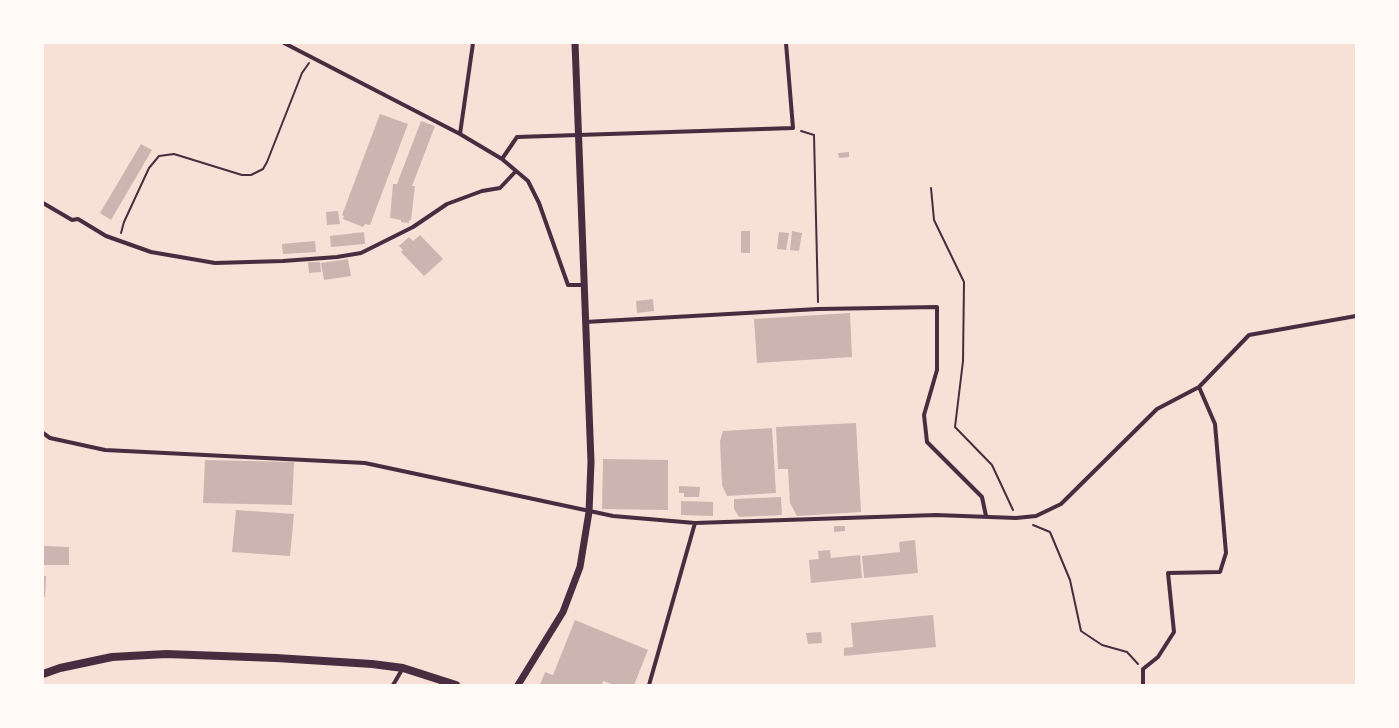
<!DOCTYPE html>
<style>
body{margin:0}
#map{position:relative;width:1399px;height:728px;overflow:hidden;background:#f7e1d7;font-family:"Roboto Condensed",sans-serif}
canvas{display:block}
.frame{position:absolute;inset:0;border:44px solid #fffaf5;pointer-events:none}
</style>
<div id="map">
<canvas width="1399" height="728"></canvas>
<div class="frame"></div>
</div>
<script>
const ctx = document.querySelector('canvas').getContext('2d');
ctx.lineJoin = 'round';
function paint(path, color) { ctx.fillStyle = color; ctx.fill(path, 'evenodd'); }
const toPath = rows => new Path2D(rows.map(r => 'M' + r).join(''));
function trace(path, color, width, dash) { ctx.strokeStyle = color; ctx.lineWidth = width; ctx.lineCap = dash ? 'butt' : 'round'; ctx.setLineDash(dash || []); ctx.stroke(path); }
const building = toPath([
 [380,114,408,124,370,225,365,224,363,227,343,219,344,216,342,215],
 [421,121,435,126,412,186,415,186,411,220,409,220,409,223,401,222,401,220,390,218,393,184,397,184],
 [141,144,152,150,111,220,100,213],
 [849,152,849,157,839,158,838,153],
 [338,211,340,224,327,225,326,212],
 [741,231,750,231,750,253,741,253],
 [792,231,802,233,799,251,790,250],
 [364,232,365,244,331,247,330,236],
 [779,232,789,233,786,250,777,249],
 [420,235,443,259,424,276,401,252,403,250,399,246,409,237,413,241],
 [315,241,316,252,283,254,282,244],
 [348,259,351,276,324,280,321,263],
 [308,262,320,262,321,272,309,273],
 [653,299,654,311,637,313,636,301],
 [850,313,852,357,757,363,754,319],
 [856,423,861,512,797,516,790,503,788,469,778,469,776,427],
 [772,428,776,493,727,496,722,485,720,441,723,431],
 [603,459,668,460,668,510,602,509],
 [205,460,294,462,292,505,203,503],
 [679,486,700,487,699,497,684,497,684,493,679,493],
 [781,497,782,515,739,517,734,509,734,499],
 [681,501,713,502,713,516,681,515],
 [236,510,294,514,290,556,232,552],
 [834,526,845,526,845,531,834,532],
 [915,540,918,573,864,578,862,556,900,552,899,542],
 [43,546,69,547,69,565,43,565],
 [830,550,831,558,860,555,862,578,811,583,809,560,819,559,818,551],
 [43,576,46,576,45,597,43,597],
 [933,615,936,647,844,656,844,648,853,647,851,623],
 [575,620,648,650,634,685,614,685,603,681,602,685,540,685,545,672,553,675],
 [821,632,822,643,808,644,806,633]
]);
const path = toPath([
 [801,131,814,135,818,302],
 [931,188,934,220,964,282,963,361,955,427,992,465,1013,510],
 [121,233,124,222,149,168,159,156,174,154,242,175,251,175,263,169,267,162,302,73,309,63],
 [1033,525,1050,532,1070,580,1081,631,1102,645,1127,652,1138,664]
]);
const minor = toPath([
 [284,43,460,134,502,159,528,181,539,203,568,285,583,285],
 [460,134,473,43],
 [502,159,517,137,793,128,786,43],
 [43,203,72,220,78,219,106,236,151,252,215,263,283,261,337,257,361,253,413,227,447,204,482,191,500,188,516,171],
 [585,322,818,309,937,307,937,370,924,415,927,442,982,497,986,516],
 [43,433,50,438,105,450,365,463,613,516,695,523,936,515,1016,518,1036,516,1061,504,1157,409,1199,387,1249,335,1356,316],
 [393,685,403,668],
 [649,685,695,523],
 [1143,685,1143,669,1158,657,1174,632,1168,573,1220,572,1226,553,1215,424,1199,387]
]);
const tertiary = toPath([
 [518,685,563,612,580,567,589,512,591,462,575,43]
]);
const secondary = toPath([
 [43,674,60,668,112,657,166,654,276,658,372,664,403,668,456,685]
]);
paint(building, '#ccb4b1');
trace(path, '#4a2c40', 2);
trace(minor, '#4a2c40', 4);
trace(tertiary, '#4a2c40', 7);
trace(secondary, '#4a2c40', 8);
</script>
